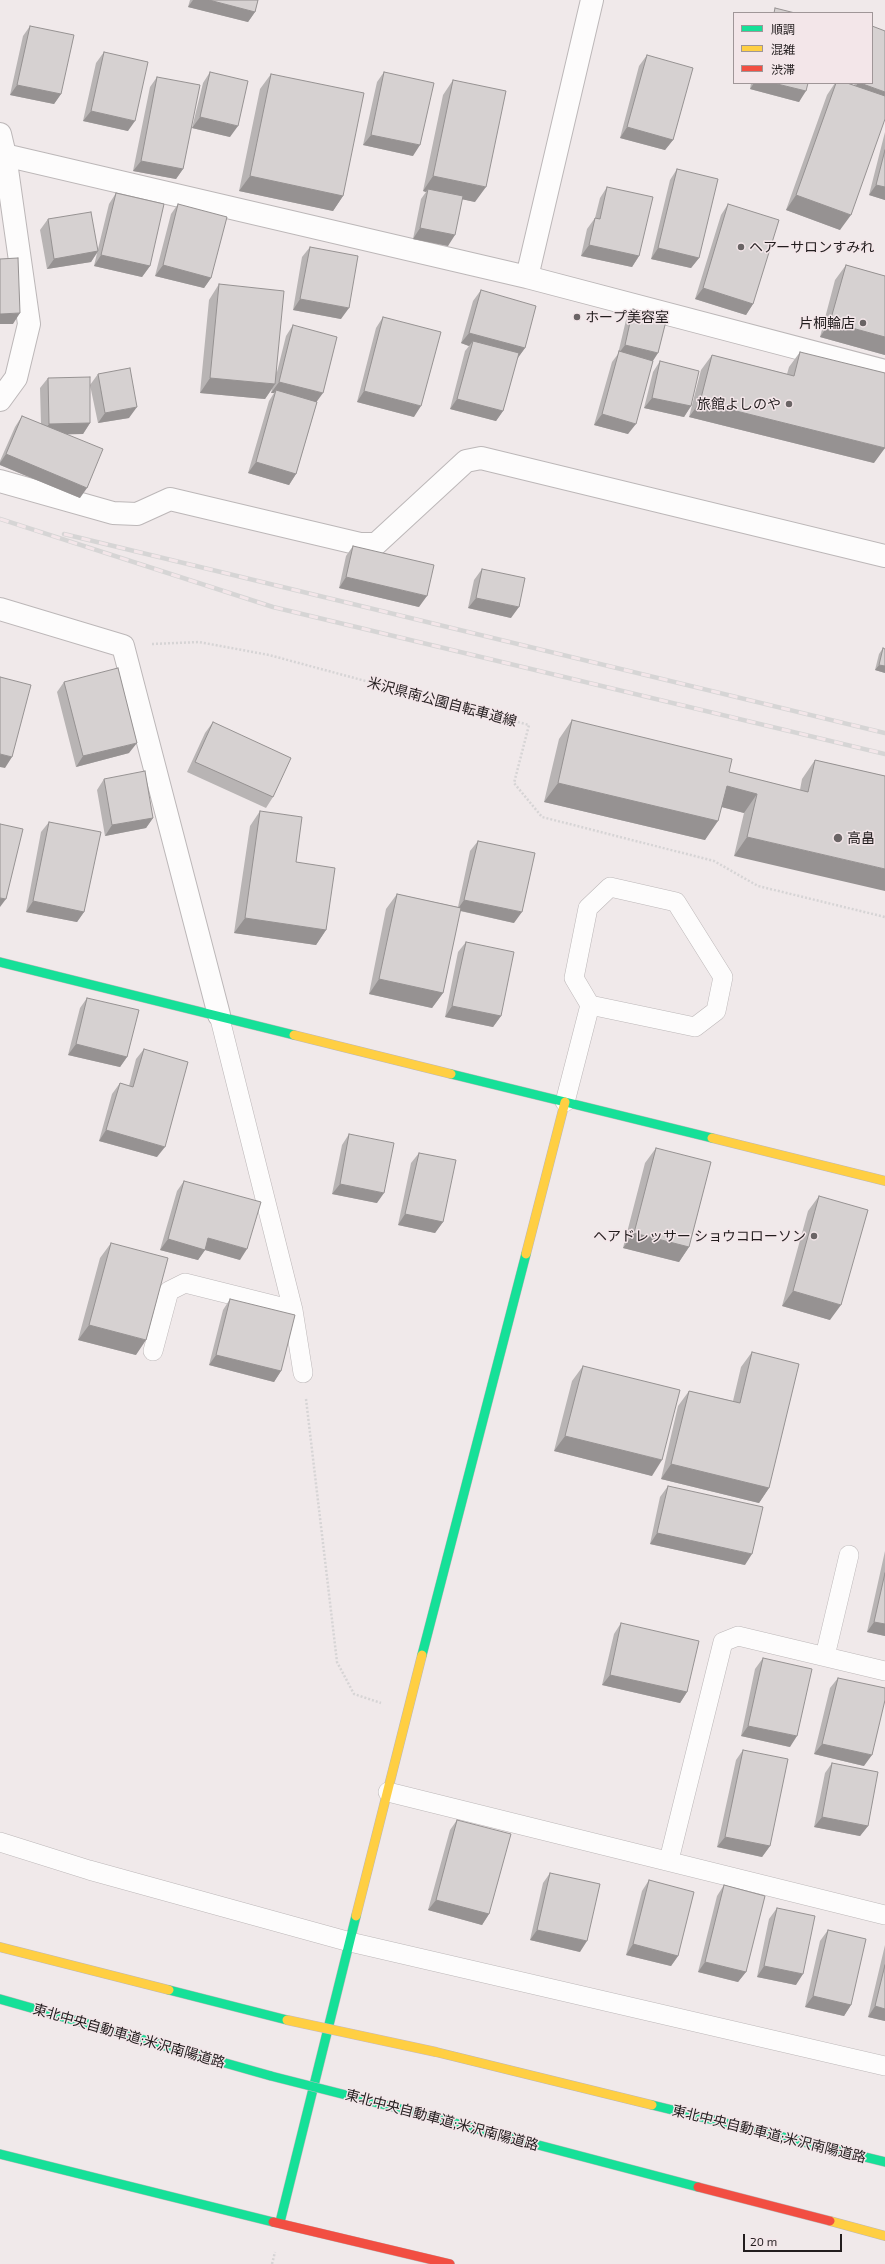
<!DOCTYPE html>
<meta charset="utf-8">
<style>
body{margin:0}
#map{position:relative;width:885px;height:2264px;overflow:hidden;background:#f0e9ea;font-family:"Exo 2","Noto Sans JP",sans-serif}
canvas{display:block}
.legend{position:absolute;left:733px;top:12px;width:140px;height:72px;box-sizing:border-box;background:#f3e6e9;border:1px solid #9f9698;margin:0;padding:5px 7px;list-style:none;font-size:12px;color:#221d1e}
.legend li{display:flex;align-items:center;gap:8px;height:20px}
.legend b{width:20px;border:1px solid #9f9698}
.scale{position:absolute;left:743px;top:2234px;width:99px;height:18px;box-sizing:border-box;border:2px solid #221d1e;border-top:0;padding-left:5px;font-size:12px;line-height:14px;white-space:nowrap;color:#221d1e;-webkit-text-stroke:3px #f3e6e9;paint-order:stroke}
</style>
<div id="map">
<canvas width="885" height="2264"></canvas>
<ul class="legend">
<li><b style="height:5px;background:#16e098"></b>順調</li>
<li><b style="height:5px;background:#ffcf43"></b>混雑</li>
<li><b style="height:5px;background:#f24e42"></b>渋滞</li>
</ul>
<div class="scale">20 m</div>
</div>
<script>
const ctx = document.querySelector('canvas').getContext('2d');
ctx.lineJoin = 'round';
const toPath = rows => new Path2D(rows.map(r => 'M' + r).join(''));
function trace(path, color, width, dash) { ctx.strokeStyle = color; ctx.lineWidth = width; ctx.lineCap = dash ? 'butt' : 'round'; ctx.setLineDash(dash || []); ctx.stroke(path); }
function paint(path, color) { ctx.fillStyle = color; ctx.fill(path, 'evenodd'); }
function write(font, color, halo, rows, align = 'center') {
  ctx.font = font + ' "Exo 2","Noto Sans JP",sans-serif'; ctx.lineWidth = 3; ctx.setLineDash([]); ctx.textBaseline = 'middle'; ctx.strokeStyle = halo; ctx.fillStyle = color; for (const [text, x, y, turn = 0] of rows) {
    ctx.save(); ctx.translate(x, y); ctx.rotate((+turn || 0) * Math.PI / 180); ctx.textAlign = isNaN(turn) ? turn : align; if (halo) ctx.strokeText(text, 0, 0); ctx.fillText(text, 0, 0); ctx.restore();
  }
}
const path = toPath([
 [152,644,199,642,269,655,529,725,514,783,542,817,714,861,758,886,885,917],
 [306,1399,337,1662,354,1694,381,1703],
 [272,2264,275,2252]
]);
const lane = toPath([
 [219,1015,293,1310,303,1373],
 [565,1102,590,1005,574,978,588,908,610,887,676,902,723,977,716,1011,695,1027,590,1005],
 [153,1351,169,1291,185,1283,293,1310],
 [825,1656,849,1555],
 [388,1792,885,1915],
 [0,1842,89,1870,350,1942,885,2066],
 [669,1860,723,1642,738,1636,885,1671]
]);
const street = toPath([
 [0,134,5,155,29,324,16,378,0,400],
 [0,154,527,277,885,371],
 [527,277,592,0],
 [0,481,113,513,137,514,170,499,360,544,376,544,466,461,481,458,885,556],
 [0,609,123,646,219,1015]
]);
const fast = toPath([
 [0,962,294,1035],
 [451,1074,712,1138],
 [422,1655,526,1254],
 [169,1990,287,2020],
 [0,1999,271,2076],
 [652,2105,885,2162],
 [413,2112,698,2187],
 [0,2154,273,2222],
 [280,2222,356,1916]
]);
const slow = toPath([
 [294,1035,451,1074],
 [712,1138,885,1181],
 [526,1254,565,1102],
 [356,1916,422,1655],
 [0,1947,169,1990],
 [436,2052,652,2105],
 [830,2221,885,2236]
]);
const jam = toPath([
 [698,2187,830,2221],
 [273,2222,450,2264]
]);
const rail = toPath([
 [0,519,273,607,885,754],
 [64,534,885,733]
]);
const fastBridge = toPath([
 [271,2076,413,2112]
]);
const slowBridge = toPath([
 [287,2020,436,2052]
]);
const wall = toPath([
 [190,0,258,0,255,12,248,22,188,7],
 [30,26,61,94,54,104,10,95,23,36],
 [104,52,128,131,83,121,96,63],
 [647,55,673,140,665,150,620,138,639,66],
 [210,72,230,137,192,128,203,83],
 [384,72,413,156,363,145,377,82],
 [271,74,343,196,333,211,239,191,260,89],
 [157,77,183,169,176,179,133,171,150,87],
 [453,80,475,202,462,199,448,246,413,239,421,199,426,192,423,191,443,95],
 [751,83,808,83,799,102,750,89],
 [835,83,847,83,854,85,855,83,872,83,840,230,786,210,827,95],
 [885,132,885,200,869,195],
 [677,169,699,258,691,268,651,259,670,180],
 [607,187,639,256,632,267,581,256,587,229,595,218,600,198],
 [116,193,150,266,142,277,94,266,97,253,91,262,47,269,40,230,48,219,98,249,109,204],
 [178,204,211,278,204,288,155,276,171,214],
 [728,204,753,304,746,315,695,299,721,215],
 [310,247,341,319,293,310,302,257],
 [846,265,885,276,885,355,820,337,835,280],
 [219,284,277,372,286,336,293,325,317,402,296,474,289,485,248,473,269,401,274,393,271,393,272,389,265,399,200,393,209,300],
 [481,290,525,348,517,359,503,411,496,421,450,409,465,351,469,346,461,343,473,301],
 [633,309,653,361,628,434,594,425,612,362,618,354,626,320],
 [383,317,414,417,357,402,376,328],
 [800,352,874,463,689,417,701,370,712,355,787,374,789,367],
 [660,361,691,406,684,417,644,408,653,372],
 [98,374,129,418,98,423,90,385],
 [48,378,90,423,83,434,66,434,80,498,0,465,0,461,15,427,22,416,41,424,40,388],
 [353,546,419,607,339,588,346,556],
 [482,569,511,618,468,608,474,580],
 [883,648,885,673,875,670,879,654],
 [64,682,129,753,76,767,57,692],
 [572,720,729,772,800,790,802,779,815,760,885,776,734,856,744,813,722,807,705,840,544,802,559,739],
 [213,722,273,797,266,808,187,772,205,733],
 [104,779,153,818,146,828,105,836,97,790],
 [260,811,296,862,326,930,316,945,234,933,250,826],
 [49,822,84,912,77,922,26,912,41,832],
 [478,841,514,923,460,911,443,993,432,1008,369,994,386,909,397,894,458,907,470,851],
 [466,942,501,1016,493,1027,445,1017,458,952],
 [87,998,127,1057,120,1067,68,1055,80,1008],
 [144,1049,157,1157,99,1141,112,1094,120,1083,129,1086,136,1059],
 [349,1134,377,1203,332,1194,342,1145],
 [656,1148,689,1247,679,1262,623,1248,645,1163],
 [419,1153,443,1222,435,1233,398,1225,411,1163],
 [184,1181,240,1260,205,1250,198,1260,160,1250,177,1191],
 [819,1196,830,1320,782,1306,808,1211],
 [111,1243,136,1355,78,1340,100,1258],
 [230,1299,281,1371,274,1382,209,1365,223,1310],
 [752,1352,769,1488,759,1503,661,1479,678,1406,689,1391,733,1401,741,1367],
 [583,1366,652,1476,554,1451,572,1381],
 [668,1486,745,1565,650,1544,660,1497],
 [885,1551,885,1636,867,1632],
 [621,1623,687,1692,680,1703,602,1685,614,1634],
 [763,1658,790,1747,741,1736,755,1669],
 [838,1678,864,1766,814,1754,830,1688],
 [743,1750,770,1846,762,1857,717,1847,736,1760],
 [832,1763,868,1826,860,1836,814,1827,825,1773],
 [457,1820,489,1914,482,1925,428,1910,450,1830],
 [550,1873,580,1952,530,1940,543,1883],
 [649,1880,678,1956,671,1966,626,1955,642,1891],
 [724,1885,746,1972,738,1982,698,1972,717,1896],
 [777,1908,796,1985,757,1977,769,1919],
 [828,1930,851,2005,844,2016,805,2007,820,1941],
 [885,1945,885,2021,868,2017]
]);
const shadedWall = toPath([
 [193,0,209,0,255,12,248,22,188,7],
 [754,83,773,83,806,91,799,102,750,89],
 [858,83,860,83,885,92,885,106,851,93],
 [17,85,61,94,54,104,10,95],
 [91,111,135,121,128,131,83,121],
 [200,117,238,126,230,137,192,128],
 [627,127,673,140,665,150,620,138],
 [371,135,420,145,413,156,363,145],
 [141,161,183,169,176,179,133,171],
 [250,176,343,196,333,211,239,191],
 [433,176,486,187,475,202,428,192,428,189,426,192,423,191],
 [876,185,885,187,885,200,869,195],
 [796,195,851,215,840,230,786,210],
 [420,228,455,235,448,246,413,239],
 [589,245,639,256,632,267,581,256],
 [658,248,699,258,691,268,651,259],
 [98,251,91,262,47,269,54,259],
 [101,255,150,266,142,277,94,266],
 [163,265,211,278,204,288,155,276],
 [703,288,753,304,746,315,695,299],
 [300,299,349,308,341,319,293,310],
 [20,313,13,324,0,324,0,314],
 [830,322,885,337,885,355,820,337],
 [469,333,525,348,517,359,473,341,469,346,461,343],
 [625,345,658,353,651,364,619,353],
 [210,378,275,384,265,399,200,393],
 [279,382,323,393,315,404,276,390,274,393,271,393],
 [364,391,421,406,414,417,357,402],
 [652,398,691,406,684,417,644,408],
 [457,399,503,411,496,421,450,409],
 [700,402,885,448,874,463,689,417],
 [137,407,129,418,98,423,105,413],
 [602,414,636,424,628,434,594,425],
 [90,423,83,434,41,435,49,424],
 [6,454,87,488,80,498,0,465,0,463],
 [256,462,296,474,289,485,248,473],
 [346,577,427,596,419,607,339,588],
 [476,598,519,607,511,618,468,608],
 [879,665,885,666,885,673,875,670],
 [137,743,129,753,76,767,83,756],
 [0,754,12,757,5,768,0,767],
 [558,783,718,821,705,840,544,802],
 [727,786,757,794,744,813,714,805],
 [153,818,146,828,105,836,112,825],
 [747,837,885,869,885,891,734,856],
 [0,898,6,899,0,907],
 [464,900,522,912,514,923,457,910],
 [33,901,84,912,77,922,26,912],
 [245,918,326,930,316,945,234,933],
 [379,979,443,993,432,1008,369,994],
 [452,1006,501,1016,493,1027,445,1017],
 [76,1044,127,1057,120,1067,68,1055],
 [106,1130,165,1147,157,1157,99,1141],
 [340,1184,384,1193,377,1203,332,1194],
 [405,1214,443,1222,435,1233,398,1225],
 [634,1233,689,1247,679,1262,623,1248],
 [208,1238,247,1249,240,1260,205,1250,198,1260,160,1250,168,1239],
 [793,1291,841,1305,830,1320,782,1306],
 [89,1325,146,1340,136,1355,78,1340],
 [216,1355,281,1371,274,1382,209,1365],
 [565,1436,662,1460,652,1476,554,1451],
 [671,1464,769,1488,759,1503,661,1479],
 [657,1533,752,1554,745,1565,650,1544],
 [874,1622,885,1624,885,1636,867,1632],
 [610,1675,687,1692,680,1703,602,1685],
 [748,1726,797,1736,790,1747,741,1736],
 [822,1744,872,1755,864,1766,814,1754],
 [822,1817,868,1826,860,1836,814,1827],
 [725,1837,770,1846,762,1857,717,1847],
 [436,1900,489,1914,482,1925,428,1910],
 [537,1930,587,1941,580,1952,530,1940],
 [633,1944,678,1956,671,1966,626,1955],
 [705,1962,746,1972,738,1982,698,1972],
 [764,1966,803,1974,796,1985,757,1977],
 [813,1996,851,2005,844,2016,805,2007],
 [875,2006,885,2009,885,2021,868,2017]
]);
const building = toPath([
 [209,0,258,0,255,12,209,0],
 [775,8,795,13,774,13,775,8],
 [30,26,74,35,61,94,17,85,30,26],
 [872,26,885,31,885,92,860,83,872,83,872,26],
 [104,52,148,62,135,121,91,111,104,52],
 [647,55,693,68,673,140,627,127,647,55],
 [210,72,248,81,238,126,200,117,210,72],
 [384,72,434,83,420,145,371,135,384,72],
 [271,74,364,93,343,196,250,176,271,74],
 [157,77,200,85,183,169,141,161,157,77],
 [453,80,506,91,486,187,433,176,453,80],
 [773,83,808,83,806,91,773,83],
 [836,83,847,83,885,96,885,119,851,215,796,195,836,83],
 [885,150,885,187,876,185,885,150],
 [677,169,718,179,699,258,658,248,677,169],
 [607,187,653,197,639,256,589,245,595,218,600,219,607,187],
 [428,189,463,196,455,235,420,228,428,189],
 [116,193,164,204,150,266,101,255,116,193],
 [178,204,227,217,211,278,163,265,178,204],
 [728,204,779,220,753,304,703,288,728,204],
 [91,212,98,251,54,259,48,219,91,212],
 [310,247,358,256,349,308,300,299,310,247],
 [18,258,20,313,0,314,0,259,18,258],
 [846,265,885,276,885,337,830,322,846,265],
 [219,284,284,291,275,384,210,378,219,284],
 [481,290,536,306,525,348,469,333,481,290],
 [633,309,667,317,658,353,625,345,633,309],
 [383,317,441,332,421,406,364,391,383,317],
 [293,325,337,337,323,393,279,382,293,325],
 [473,341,519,353,503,411,457,399,473,341],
 [619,351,653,361,636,424,602,414,619,351],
 [800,352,885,373,885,448,700,402,712,355,794,376,800,352],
 [660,361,699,371,691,406,652,398,660,361],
 [130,368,137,407,105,413,98,374,130,368],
 [90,377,90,423,49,424,48,378,90,377],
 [276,390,317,402,296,474,256,462,276,390],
 [22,416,103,449,87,488,6,454,22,416],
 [353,546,434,565,427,596,346,577,353,546],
 [482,569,525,578,519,607,476,598,482,569],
 [883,648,885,649,885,666,879,665,883,648],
 [118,668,137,743,83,756,64,682,118,668],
 [0,677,31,685,12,757,0,754,0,677],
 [572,720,732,759,729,772,808,792,815,760,885,776,885,869,747,837,757,794,727,786,718,821,558,783,572,720],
 [213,722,291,758,273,797,195,762,213,722],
 [145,771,153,818,112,825,104,779,145,771],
 [260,811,302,817,296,862,335,868,326,930,245,918,260,811],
 [49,822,101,832,84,912,33,901,49,822],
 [0,824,23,829,6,899,0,898,0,824],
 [478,841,535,853,522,912,464,900,478,841],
 [397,894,461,908,443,993,379,979,397,894],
 [466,942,514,952,501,1016,452,1006,466,942],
 [87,998,139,1010,127,1057,76,1044,87,998],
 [144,1049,188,1062,165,1147,106,1130,120,1083,133,1087,144,1049],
 [349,1134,394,1143,384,1193,340,1184,349,1134],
 [656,1148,711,1162,689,1247,634,1233,656,1148],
 [419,1153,456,1160,443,1222,405,1214,419,1153],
 [184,1181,261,1202,247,1249,208,1238,205,1250,168,1239,184,1181],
 [819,1196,868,1210,841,1305,793,1291,819,1196],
 [111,1243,168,1258,146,1340,89,1325,111,1243],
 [230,1299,295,1315,281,1371,216,1355,230,1299],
 [752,1352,799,1364,769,1488,671,1464,689,1391,740,1403,752,1352],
 [583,1366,680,1390,662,1460,565,1436,583,1366],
 [668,1486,763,1507,752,1554,657,1533,668,1486],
 [885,1573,885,1624,874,1622,885,1573],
 [621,1623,699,1641,687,1692,610,1675,621,1623],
 [763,1658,812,1669,797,1736,748,1726,763,1658],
 [838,1678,885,1688,885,1700,872,1755,822,1744,838,1678],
 [743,1750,788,1759,770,1846,725,1837,743,1750],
 [832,1763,878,1772,868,1826,822,1817,832,1763],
 [457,1820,511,1834,489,1914,436,1900,457,1820],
 [550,1873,600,1884,587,1941,537,1930,550,1873],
 [649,1880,694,1892,678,1956,633,1944,649,1880],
 [724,1885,765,1896,746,1972,705,1962,724,1885],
 [777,1908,815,1916,803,1974,764,1966,777,1908],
 [828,1930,866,1939,851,2005,813,1996,828,1930],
 [885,1965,885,2009,875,2006,885,1965]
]);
const markers = [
 [741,247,4,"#6a6465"],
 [577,317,4,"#6a6465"],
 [863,323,4,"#6a6465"],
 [789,404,4,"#6a6465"],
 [838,838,5,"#6a6465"],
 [814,1236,4,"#6a6465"]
];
const poiNames = [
 ["ヘアーサロンすみれ",749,247],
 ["ホープ美容室",585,317],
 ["片桐輪店",855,323,"right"],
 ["旅館よしのや",781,404,"right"],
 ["高畠",847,838],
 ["ヘアドレッサー ショウコローソン",806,1236,"right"]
];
const streetNames = [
 ["米沢県南公園自転車道線",442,702,15],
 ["東北中央自動車道;米沢南陽道路",129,2036,16],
 ["東北中央自動車道;米沢南陽道路",442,2120,15],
 ["東北中央自動車道;米沢南陽道路",769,2134,14]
];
trace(lane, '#bcb7b8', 20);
trace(street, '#bcb7b8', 24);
trace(fast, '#bcb7b8', 10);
trace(slow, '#bcb7b8', 10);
trace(jam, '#bcb7b8', 10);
trace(path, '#d6d4d5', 2.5, [2, 2]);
trace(lane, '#fdfcfc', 19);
trace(street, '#fdfcfc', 22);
trace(fast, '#16e098', 9);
trace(slow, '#ffcf43', 9);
trace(jam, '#f24e42', 9);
trace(rail, '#d6d5d5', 4.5);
trace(rail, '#f3e6e9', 3, [9]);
trace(fastBridge, '#c5b9c1', 10, []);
trace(slowBridge, '#c5b9c1', 10, []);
trace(fastBridge, '#16e098', 9);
trace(slowBridge, '#ffcf43', 9);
paint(wall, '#b8b4b4');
paint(shadedWall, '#969292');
paint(building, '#d6d1d1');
trace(building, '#969292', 1);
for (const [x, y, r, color] of markers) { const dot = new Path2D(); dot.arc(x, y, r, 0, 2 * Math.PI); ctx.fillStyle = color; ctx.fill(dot); trace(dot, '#f3e6e9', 1.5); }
write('14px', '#221d1e', '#f3e6e9', poiNames, 'left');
write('14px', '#221d1e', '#f3e6e9', streetNames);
</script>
